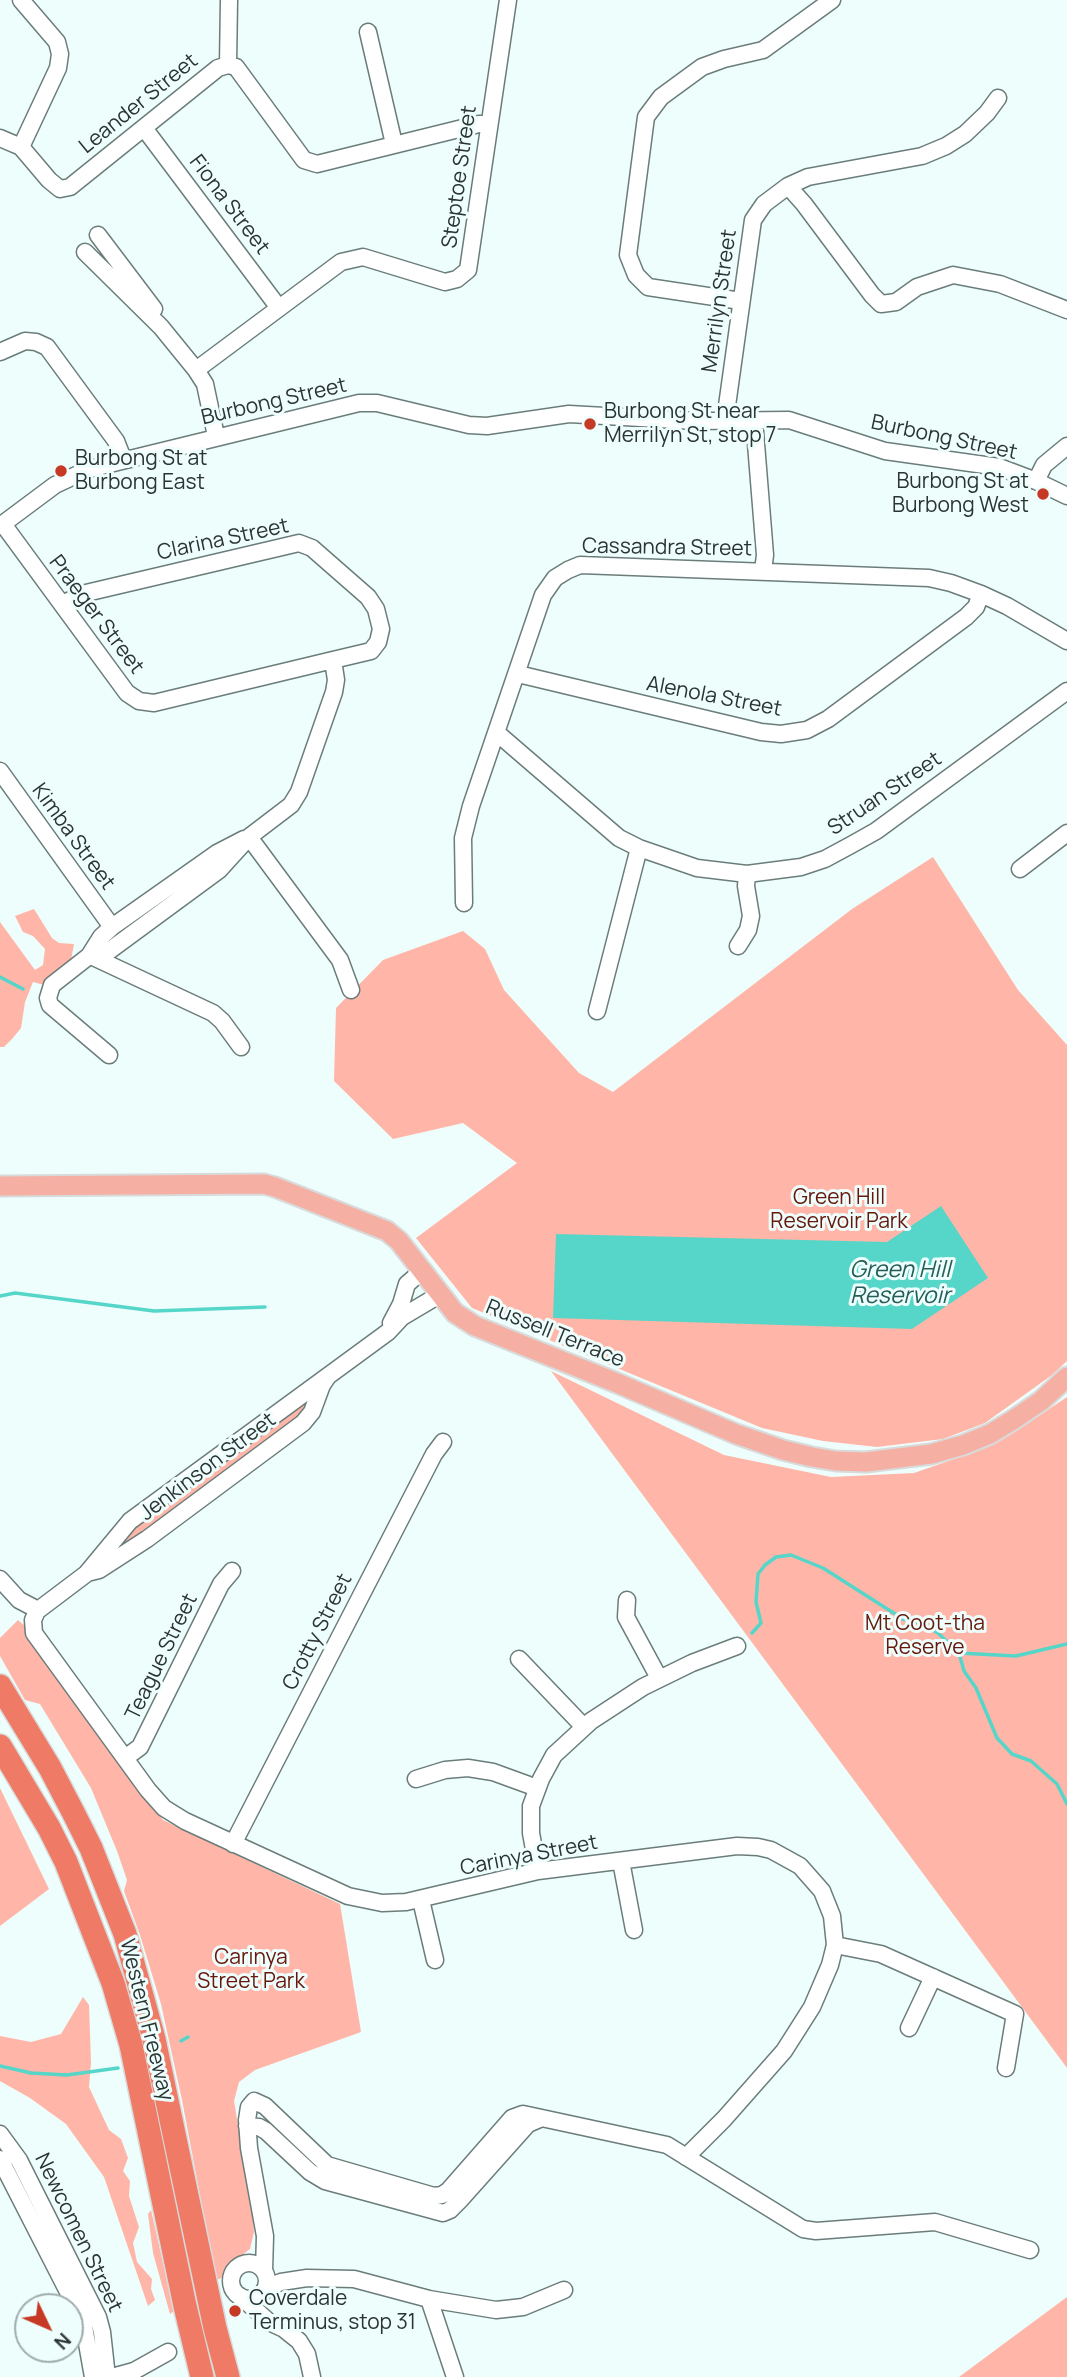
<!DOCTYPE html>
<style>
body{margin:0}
#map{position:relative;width:1067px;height:2377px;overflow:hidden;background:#eefefc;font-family:Manrope,sans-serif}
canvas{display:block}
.north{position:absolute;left:14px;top:2293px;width:70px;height:70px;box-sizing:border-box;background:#eefefc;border:2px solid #a0adac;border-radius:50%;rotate:134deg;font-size:19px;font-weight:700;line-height:28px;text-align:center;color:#2c3433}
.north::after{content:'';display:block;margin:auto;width:24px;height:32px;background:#c63a25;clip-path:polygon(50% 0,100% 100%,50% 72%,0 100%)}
</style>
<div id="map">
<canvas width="1067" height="2377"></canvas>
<div class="north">N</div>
</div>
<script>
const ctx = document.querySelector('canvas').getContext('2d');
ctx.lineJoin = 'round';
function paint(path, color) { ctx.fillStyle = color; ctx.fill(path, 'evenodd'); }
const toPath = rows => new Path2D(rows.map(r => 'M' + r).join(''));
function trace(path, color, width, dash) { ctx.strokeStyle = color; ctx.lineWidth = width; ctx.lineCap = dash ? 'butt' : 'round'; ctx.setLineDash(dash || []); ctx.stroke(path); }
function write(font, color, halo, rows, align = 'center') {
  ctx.font = font + ' Manrope,sans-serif'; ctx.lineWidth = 6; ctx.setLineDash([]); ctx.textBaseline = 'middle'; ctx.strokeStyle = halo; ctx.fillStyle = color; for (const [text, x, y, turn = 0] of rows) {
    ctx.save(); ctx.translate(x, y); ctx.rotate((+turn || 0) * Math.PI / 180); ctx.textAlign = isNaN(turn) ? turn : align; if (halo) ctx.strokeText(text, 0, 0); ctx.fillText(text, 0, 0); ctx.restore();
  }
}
const green = toPath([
 [933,857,1018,990,1067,1045,1067,1361,1052,1375,985,1423,943,1439,877,1447,823,1441,762,1428,472,1308,416,1238,517,1163,463,1123,393,1139,334,1081,336,1008,383,960,463,931,485,949,504,990,579,1073,613,1092,852,909],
 [34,909,52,938,59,943,74,944,71,960,48,986,33,982,25,1002,21,1028,12,1039,4,1047,0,1047,0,922,35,970,43,965,45,949,33,936,23,932,15,916],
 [551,1371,724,1455,831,1477,914,1473,977,1451,1010,1435,1067,1397,1067,2068],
 [312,1394,310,1408,136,1540,110,1554,133,1527],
 [18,1620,26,1627,28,1640,163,1820,340,1904,361,2032,255,2070,239,2082,234,2101,253,2216,254,2232,250,2249,229,2265,222,2278,216,2280,182,2100,161,2004,140,1935,124,1891,127,1880,117,1851,91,1788,40,1704,25,1700,0,1656,0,1638],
 [0,1788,49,1889,0,1926],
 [83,1997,89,2005,91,2063,89,2087,109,2130,121,2139,128,2158,123,2171,130,2181,129,2196,139,2227,133,2243,137,2262,152,2279,151,2289,155,2300,148,2306,104,2177,66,2124,30,2098,0,2081,0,2036,31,2042,61,2034],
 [151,2210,174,2311,170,2314,153,2253,148,2214],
 [1067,2297,1067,2377,959,2377]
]);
const water = toPath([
 [941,1206,988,1278,912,1329,553,1318,556,1234,887,1242]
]);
const stream = toPath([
 [0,977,23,989],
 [0,1296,15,1293,154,1311,265,1307],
 [752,1633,761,1623,756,1602,758,1574,765,1565,776,1557,791,1555,823,1568,903,1619,917,1622,938,1633,959,1653,964,1671,976,1688,997,1738,1012,1754,1031,1761,1057,1784,1067,1804],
 [959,1653,1016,1656,1067,1644],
 [181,2041,188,2037],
 [0,2066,31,2073,67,2075,118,2068]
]);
const minor = toPath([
 [368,32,394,144],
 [228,65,229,0],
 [144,128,279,308],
 [0,138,21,147,49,180,60,189,70,187,218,68,228,65,236,67,304,160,317,164,479,124,489,124],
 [21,147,58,68,60,54,57,42,21,0],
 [788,186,804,204,872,295,881,304,896,302,917,287,953,275,1000,284,1067,310],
 [98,235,154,309],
 [85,252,161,327,196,370],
 [741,301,648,287,636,275,628,255,646,117,661,97,702,67,724,59,763,50,832,0],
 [0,352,25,341,36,342,47,347,116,441,123,459],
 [754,419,765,555,763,571],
 [725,420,753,220,764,204,788,186,808,177,922,156,946,146,965,134,987,113,998,98],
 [216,436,205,384,196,370,341,262,363,257,445,282,457,279,468,270,508,0],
 [1036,481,1044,465,1067,446],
 [3,524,127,693,139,701,154,703,333,660],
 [0,526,55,485,89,469,359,403,377,403,469,425,487,426,569,414,695,421,789,420,885,451,999,467,1036,481,1067,496],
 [62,604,86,593,299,543,312,548,368,597,376,609,381,629,378,642,371,651,333,660,336,680,334,692,299,792,291,805,249,837,219,870,98,959],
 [518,674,761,732,781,734,807,730,828,719,966,617,976,607,981,594],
 [497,733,619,838,639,848,697,868,747,874,801,867,825,859,851,845,876,831,1067,691],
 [0,771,112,927],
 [249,837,340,960,351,990],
 [1020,869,1067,833],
 [464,903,463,838,471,806,543,595,555,578,568,570,580,565,929,578,951,583,981,594,1007,606,1067,641],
 [738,946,748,930,751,916,746,886,747,874],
 [91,956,213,1013,222,1021,241,1047],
 [597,1011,639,848],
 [109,1055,50,1005,48,998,52,985,89,956,101,937,112,927,217,853,244,839],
 [439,1295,402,1317,388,1332,130,1521,86,1574,37,1611,33,1620,34,1633,148,1790,164,1808,185,1821,348,1896,382,1903,406,1902,538,1871,737,1846,758,1847,771,1850,800,1866,822,1891,832,1916,835,1945,830,1965,812,2007,784,2051,724,2119,686,2157],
 [391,1323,401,1304,407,1284,422,1271],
 [91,1572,99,1570,147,1539,303,1423,312,1412,322,1385,328,1376],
 [0,1579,19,1600,38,1610],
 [627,1600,626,1617,659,1678],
 [519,1659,584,1727],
 [125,1758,140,1747,221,1584,232,1571],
 [416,1779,445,1770,468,1768,493,1772,537,1788],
 [233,1844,434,1454,443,1442],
 [621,1861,634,1930],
 [538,1871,531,1833,531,1806,541,1779,554,1755,591,1721,643,1687,692,1663,737,1646],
 [421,1900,435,1960],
 [835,1945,881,1954,1015,2014,1006,2068],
 [909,2028,933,1977],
 [247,2126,259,2127,266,2131,310,2172,325,2181,443,2213,450,2210,461,2199,528,2124,542,2118],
 [0,2134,19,2160,98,2317,102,2332,107,2377],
 [0,2159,83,2321,93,2377],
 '231 2281a18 18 0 1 1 36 0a18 18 0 1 1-36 0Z',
 [264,2271,265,2236,249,2148,247,2120,249,2107,254,2101,265,2106,327,2165,434,2196,442,2195,448,2191,512,2118,523,2114,667,2145,803,2229,816,2231,935,2222,1030,2250],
 [266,2288,281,2282,307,2278,354,2279,429,2299,496,2310,523,2307,564,2290],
 [240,2296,269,2322,284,2329,299,2341,307,2354,312,2377],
 [429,2299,455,2377],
 [112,2377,134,2371,168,2352]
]);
const major = toPath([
 [0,1186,264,1184,275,1187,387,1231,399,1241,455,1313,475,1326,617,1383,736,1434,783,1450,812,1457,836,1461,866,1462,931,1454,963,1445,990,1434,1013,1420,1041,1401,1067,1377]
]);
const highway = toPath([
 [0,1686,50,1768,74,1814,91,1848,125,1934,154,2039,215,2328,228,2377],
 [0,1746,49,1828,66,1862,113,1983,131,2045,185,2306,202,2377]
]);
const markers = [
 [590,424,7,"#c63a25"],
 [61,471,7,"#c63a25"],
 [1043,494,7,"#c63a25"],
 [235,2311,7,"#c63a25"]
];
const streetNames = [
 ["Leander Street",139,104,-39],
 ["Steptoe Street",460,177,-82],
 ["Fiona Street",229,205,53],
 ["Merrilyn Street",720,301,-82],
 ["Burbong Street",274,402,-13],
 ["Burbong Street",944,438,12],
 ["Clarina Street",223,540,-12],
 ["Cassandra Street",667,548,1],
 ["Praeger Street",96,615,53],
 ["Alenola Street",714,697,11],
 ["Struan Street",885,794,-34],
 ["Kimba Street",73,837,54],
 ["Russell Terrace",555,1334,22],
 ["Jenkinson Street",208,1467,-37],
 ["Crotty Street",318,1632,-63],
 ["Teague Street",162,1657,-64],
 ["Carinya Street",529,1856,-11],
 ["Western Freeway",146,2020,76],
 ["Newcomen Street",78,2233,64]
];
const poiNames = [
 ["Burbong St near",604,412],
 ["Merrilyn St, stop 7",604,436],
 ["Burbong St at",75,459],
 ["Burbong East",75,483],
 ["Burbong St at",1029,482,"right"],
 ["Burbong West",1029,506,"right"],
 ["Coverdale",249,2299],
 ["Terminus, stop 31",249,2323]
];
const parkNames = [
 ["Green Hill",839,1198],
 ["Reservoir Park",839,1222],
 ["Mt Coot-tha",925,1624],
 ["Reserve",925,1648],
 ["Carinya",251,1958],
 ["Street Park",251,1982]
];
const waterNames = [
 ["Green Hill",900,1271],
 ["Reservoir",900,1297]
];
paint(green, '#ffb5a7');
paint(water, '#55d6c9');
trace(stream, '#55d6c9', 3.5);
trace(minor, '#6a7d7a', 19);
trace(major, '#d9dada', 23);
trace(highway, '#d9dada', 26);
trace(minor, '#fff', 16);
trace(major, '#f5afa3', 19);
trace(highway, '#ef7a66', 23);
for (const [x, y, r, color] of markers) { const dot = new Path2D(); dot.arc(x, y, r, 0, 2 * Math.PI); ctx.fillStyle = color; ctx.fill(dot); trace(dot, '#eefefc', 2.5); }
write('21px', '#2c3433', '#eefefc', streetNames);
write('21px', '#2c3433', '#eefefc', poiNames, 'left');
write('21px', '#67170b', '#eefefc', parkNames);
write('italic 23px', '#275d57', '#eefefc', waterNames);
</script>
